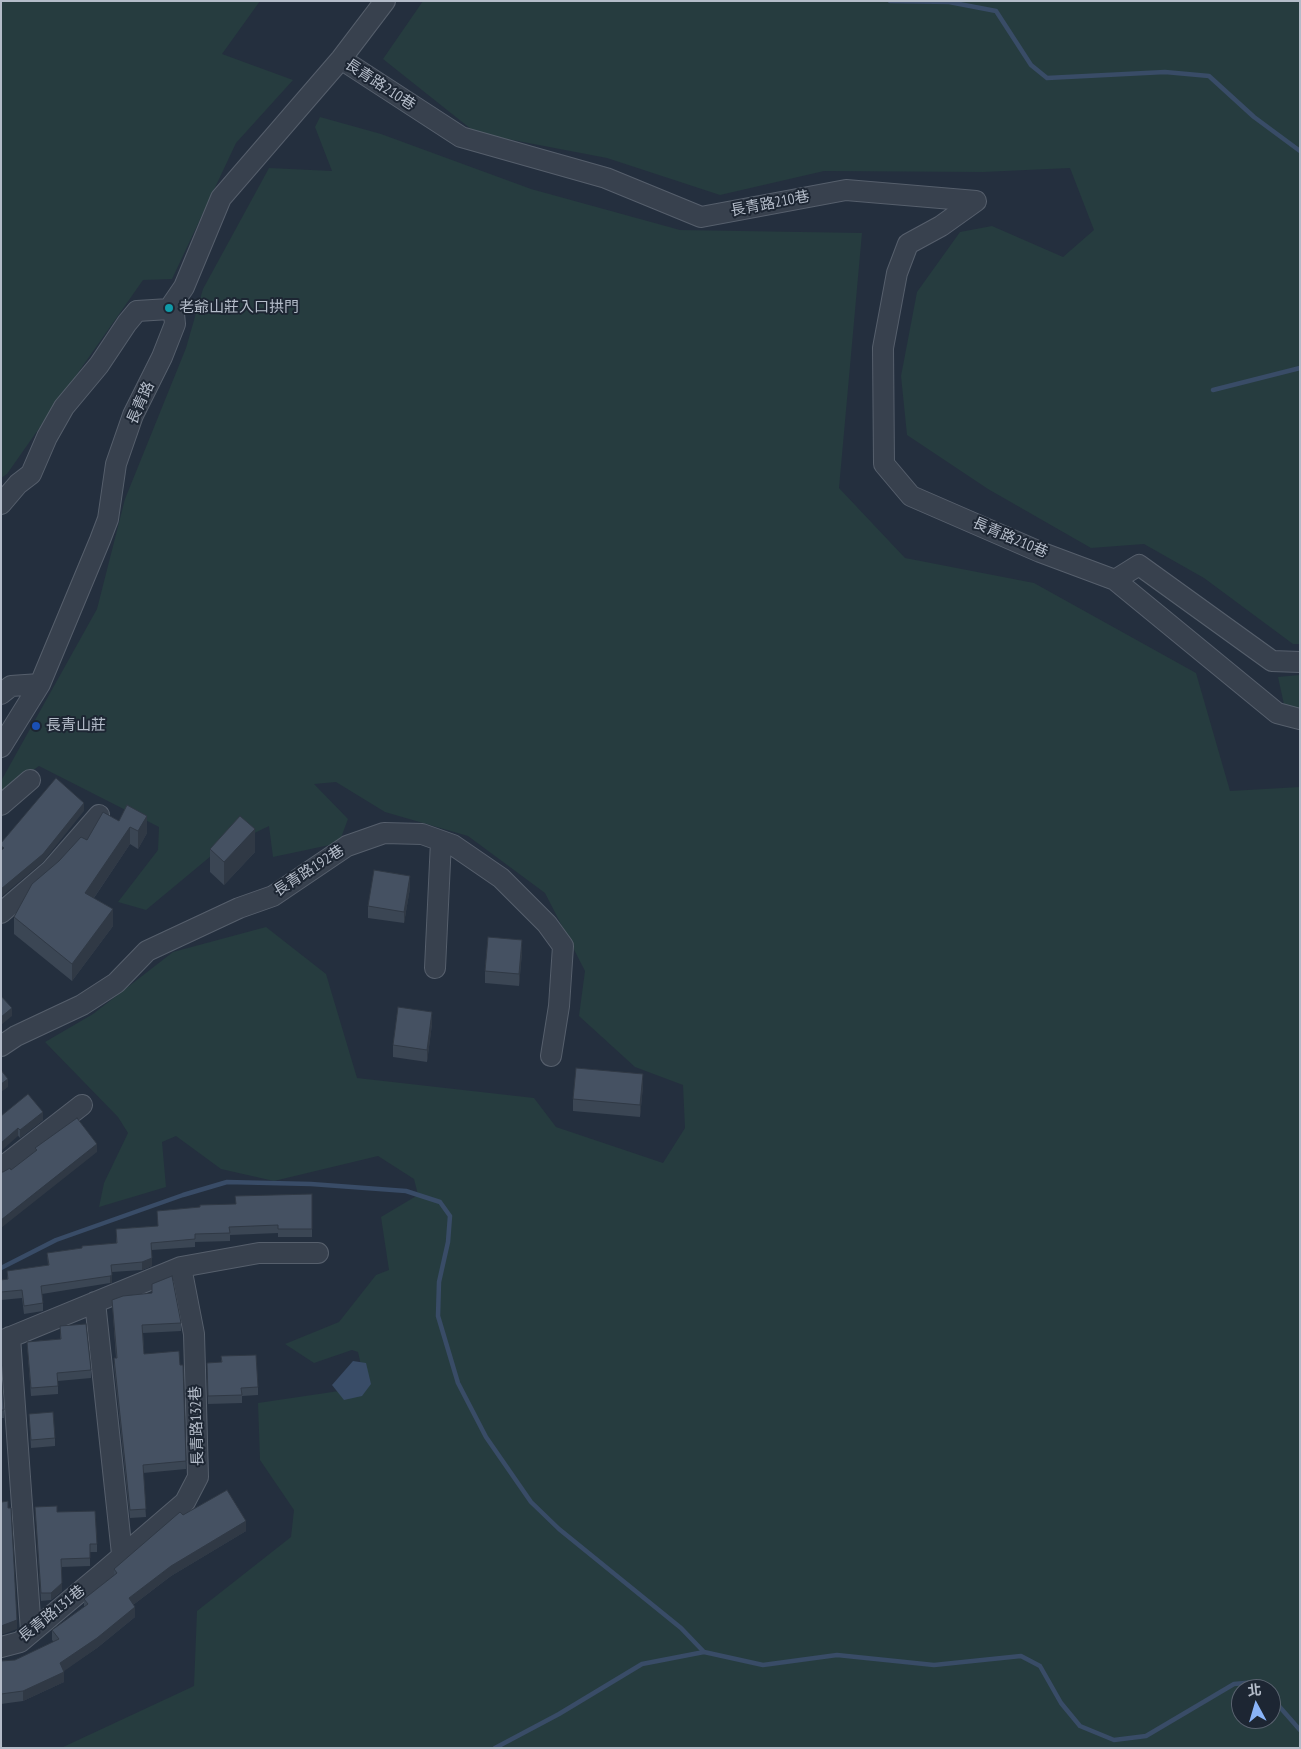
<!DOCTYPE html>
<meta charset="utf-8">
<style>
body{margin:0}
#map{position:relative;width:1301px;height:1749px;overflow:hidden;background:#242f3e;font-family:"PT Sans Narrow","Noto Sans TC",sans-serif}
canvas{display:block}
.frame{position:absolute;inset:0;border:2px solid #b4bcc9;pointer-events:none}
.north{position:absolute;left:1231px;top:1679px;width:50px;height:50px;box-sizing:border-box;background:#1d2633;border:1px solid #59626f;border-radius:50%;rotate:354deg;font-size:14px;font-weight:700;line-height:20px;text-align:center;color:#b4bcc9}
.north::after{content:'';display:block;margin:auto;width:18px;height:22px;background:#8ab4f8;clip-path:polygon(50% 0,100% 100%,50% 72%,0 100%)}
</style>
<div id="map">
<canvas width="1301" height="1749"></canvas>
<div class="frame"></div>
<div class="north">北</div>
</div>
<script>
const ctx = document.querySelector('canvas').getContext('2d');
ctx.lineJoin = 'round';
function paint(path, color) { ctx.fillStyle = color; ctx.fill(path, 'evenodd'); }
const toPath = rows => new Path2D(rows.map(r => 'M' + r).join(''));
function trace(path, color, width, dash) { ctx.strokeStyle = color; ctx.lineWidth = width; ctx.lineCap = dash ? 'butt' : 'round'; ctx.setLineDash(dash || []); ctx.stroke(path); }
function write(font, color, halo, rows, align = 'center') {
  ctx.font = font + ' "PT Sans Narrow","Noto Sans TC",sans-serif'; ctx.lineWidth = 4; ctx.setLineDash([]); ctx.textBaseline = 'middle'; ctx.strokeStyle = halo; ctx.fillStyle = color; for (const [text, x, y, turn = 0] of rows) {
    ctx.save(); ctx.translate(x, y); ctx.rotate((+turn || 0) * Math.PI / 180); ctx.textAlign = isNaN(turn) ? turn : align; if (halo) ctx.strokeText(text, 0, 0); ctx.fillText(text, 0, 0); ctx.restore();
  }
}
const green = toPath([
 [1,1,260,1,222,54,293,80,236,143,172,279,143,280,7,474,1,478],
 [423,1,1300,1,1300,644,1293,644,1204,578,1144,544,1091,548,988,489,907,435,901,376,917,292,960,232,992,226,1063,257,1094,230,1070,168,983,172,824,171,720,195,607,158,476,133,383,59],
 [320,117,381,134,531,189,680,230,862,233,839,488,905,558,1034,583,1196,673,1230,791,1300,787,1300,1748,61,1748,194,1686,197,1611,291,1537,294,1510,260,1460,258,1403,366,1387,358,1352,352,1350,314,1363,285,1344,339,1322,376,1275,389,1270,381,1217,418,1195,414,1179,378,1156,274,1181,221,1169,176,1136,162,1142,166,1187,99,1207,104,1183,128,1133,118,1117,45,1042,93,1014,173,952,266,927,326,974,357,1078,534,1098,556,1127,663,1163,685,1128,683,1085,635,1067,579,1016,585,971,545,893,468,836,385,812,336,782,314,784,348,819,339,843,273,857,269,826,217,851,146,910,118,902,158,850,159,827,39,766,1,793,1,781,97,609,125,499,186,348,203,289,269,168,332,171,315,127],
 [1241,1689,1271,1689,1271,1719,1241,1719],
 [1300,675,1300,712,1285,709,1278,677]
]);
const water = toPath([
 [353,1361,366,1363,371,1384,362,1396,344,1400,332,1385]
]);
const stream = toPath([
 [890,1,949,2,996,11,1031,65,1047,78,1165,72,1209,76,1254,117,1300,151],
 [1213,390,1300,368],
 [1,1268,56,1240,183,1195,227,1182,311,1184,406,1191,440,1202,450,1216,448,1242,439,1282,438,1316,458,1383,486,1437,531,1502,559,1529,681,1628,704,1652,763,1665,837,1655,934,1665,1021,1656,1040,1666,1061,1703,1080,1726,1114,1740,1146,1736,1234,1684,1256,1682,1263,1689],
 [1271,1697,1300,1730],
 [495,1748,559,1714,642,1664,704,1652]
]);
const minor = toPath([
 [341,59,461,137,606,178,701,217,846,190,976,201,941,226,908,244,897,273,883,348,884,464,911,496,1040,552,1115,580,1139,565,1272,661,1300,662],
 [169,309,184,287,221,198,341,59,385,1],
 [1,504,18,484,31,474,47,437,64,407,99,365,127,323,137,311,169,309,174,314,175,324,162,357,133,415,116,464,108,519,100,540,40,684,1,747],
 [1115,580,1277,713,1300,719],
 [1,694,11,686,40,684],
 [1,805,30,780],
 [1,913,51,870,99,815],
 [435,968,441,841],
 [1,1046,16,1036,82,1005,116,983,147,951,239,908,273,896,347,846,384,833,422,834,453,845,501,878,547,924,563,946,559,1006,551,1056],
 [1,1168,82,1105],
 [181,1267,259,1253,318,1253],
 [95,1302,122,1554],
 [10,1337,31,1631],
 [1,1341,181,1267,194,1334,198,1477,185,1502,100,1575,20,1642,1,1647]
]);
const wall = toPath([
 [119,821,147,833,138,849,130,844,94,898,113,926,72,981,14,934,14,917,87,840],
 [210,849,255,852,224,885,210,872],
 [410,888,404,923,368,918,368,906],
 [522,952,519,986,485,983,485,971],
 [432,1024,427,1062,393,1057,393,1045],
 [643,1086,640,1117,573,1111,573,1099],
 [1,1116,43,1120,20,1138],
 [312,1194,312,1237,278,1237,278,1233,230,1235,230,1241,195,1242,195,1247,152,1250,152,1266,142,1270,112,1272,112,1283,110,1283,42,1294,43,1303,43,1311,24,1314,22,1298,1,1300,1,1280,7,1280,7,1271,48,1265,47,1253,116,1243,116,1229,158,1226,157,1211,235,1204],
 [152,1284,181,1323,181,1331,143,1333,144,1354,180,1365,183,1365,186,1469,143,1473,146,1517,130,1518,114,1366,114,1358,116,1358,112,1300,152,1293],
 [60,1326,91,1370,91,1378,58,1381,58,1394,31,1396,27,1342,60,1339],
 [221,1356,258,1387,258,1395,242,1396,242,1403,208,1404,207,1363,221,1362],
 [1,1373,4,1410,4,1418,1,1418],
 [29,1414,55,1438,55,1446,31,1448],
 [35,1507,57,1512,97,1544,97,1552,90,1552,90,1566,62,1567,62,1591,51,1600,41,1601],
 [183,1515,246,1531,171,1576,133,1605,135,1617,97,1648,63,1671,64,1682,23,1701,1,1704,1,1661,15,1660,54,1642,52,1640,52,1630,84,1607,84,1599,114,1576,114,1569]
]);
const shadedWall = toPath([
 [84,803,84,811,43,862,1,897,1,889],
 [147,816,147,833,138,849,138,831],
 [130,827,130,844,85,911,85,893],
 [255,829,255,852,224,885,224,862],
 [410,876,410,888,404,923,404,912],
 [113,909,113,926,72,981,72,964],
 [522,940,522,952,519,986,519,974],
 [12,1008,12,1016,1,1025,1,1017],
 [432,1012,432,1024,427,1062,427,1050],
 [643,1074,643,1086,640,1117,640,1105],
 [8,1079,8,1087,1,1092,1,1084],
 [43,1112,43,1120,20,1138,20,1130],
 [18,1128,18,1136,1,1151,1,1143],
 [97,1144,97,1152,1,1228,1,1220],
 [152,1258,152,1266,142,1270,142,1262],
 [112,1275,112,1283,110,1283,110,1276],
 [246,1521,246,1531,171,1576,129,1608,129,1598,171,1566],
 [62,1583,62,1591,51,1600,51,1593],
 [135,1607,135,1617,97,1648,60,1674,60,1663],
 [17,1620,17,1629,1,1635,1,1626],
 [64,1672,64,1682,23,1701,23,1691]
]);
const building = toPath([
 [56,778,84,803,43,854,1,889,1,851,4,848,1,846,1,843,56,778],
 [127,805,147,816,138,831,130,827,85,893,113,909,72,964,14,917,32,884,59,861,81,837,87,840,103,812,119,821,127,805],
 [240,816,255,829,224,862,210,849,240,816],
 [374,870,410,876,404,912,368,906,374,870],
 [488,937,522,940,519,974,485,971,488,937],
 [1,996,12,1008,1,1017,1,996],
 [398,1007,432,1012,427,1050,393,1045,398,1007],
 [576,1068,643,1074,640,1105,573,1099,576,1068],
 [1,1070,8,1079,1,1084,1,1070],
 [28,1094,43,1112,20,1130,18,1128,1,1143,1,1116,28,1094],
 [77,1118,97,1144,1,1220,1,1172,3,1172,10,1168,11,1170,37,1150,35,1148,77,1118],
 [312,1194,312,1229,278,1229,278,1225,229,1227,230,1233,195,1234,195,1239,151,1243,152,1258,142,1262,111,1265,112,1275,110,1276,41,1286,43,1303,24,1306,22,1290,1,1292,1,1280,8,1279,7,1271,49,1265,47,1253,82,1248,82,1246,117,1243,116,1229,158,1226,157,1211,200,1207,200,1205,236,1204,235,1196,312,1194],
 [172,1276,181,1323,142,1325,144,1354,179,1351,180,1365,183,1365,186,1461,143,1465,146,1509,130,1510,114,1358,117,1358,112,1300,123,1296,152,1293,152,1284,172,1276],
 [86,1324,91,1370,57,1373,58,1386,31,1388,27,1342,61,1339,60,1326,86,1324],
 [256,1355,258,1387,241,1388,242,1395,208,1396,207,1363,222,1362,221,1356,256,1355],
 [1,1373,4,1410,1,1410,1,1373],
 [53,1412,55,1438,31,1440,29,1414,53,1412],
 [227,1490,246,1521,171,1566,129,1598,135,1607,97,1638,60,1663,64,1672,23,1691,1,1694,1,1661,15,1660,59,1639,52,1630,88,1604,84,1599,117,1573,114,1569,180,1512,183,1515,227,1490],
 [1,1497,2,1502,8,1501,8,1508,11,1508,17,1620,1,1626,1,1497],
 [57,1506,57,1512,95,1511,97,1544,90,1544,90,1558,61,1559,62,1583,51,1593,41,1593,35,1507,57,1506]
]);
const markers = [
 [169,308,5,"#0f9aa8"],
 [36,726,5,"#1a4fb4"]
];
const streetNames = [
 ["長青路210巷",380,85,33],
 ["長青路210巷",770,204,-11],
 ["長青路",141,403,-66],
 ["長青路210巷",1010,538,23],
 ["長青路192巷",309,871,-33],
 ["長青路132巷",197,1426,-92],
 ["長青路131巷",52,1614,-39]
];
const poiNames = [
 ["老爺山莊入口拱門",179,308],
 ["長青山莊",46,726]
];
paint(green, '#263c3f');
paint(water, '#394c67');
trace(stream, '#394c67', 4.5);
trace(minor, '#565f6c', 22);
trace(minor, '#38414e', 20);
paint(wall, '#3b4654');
paint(shadedWall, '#303945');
paint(building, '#455162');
trace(building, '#303945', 1);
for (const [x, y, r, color] of markers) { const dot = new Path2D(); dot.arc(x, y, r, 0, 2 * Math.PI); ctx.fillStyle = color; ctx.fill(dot); trace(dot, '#1d2633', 2); }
write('15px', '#b4bcc9', '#1d2633', streetNames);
write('15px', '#b4bcc9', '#1d2633', poiNames, 'left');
</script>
